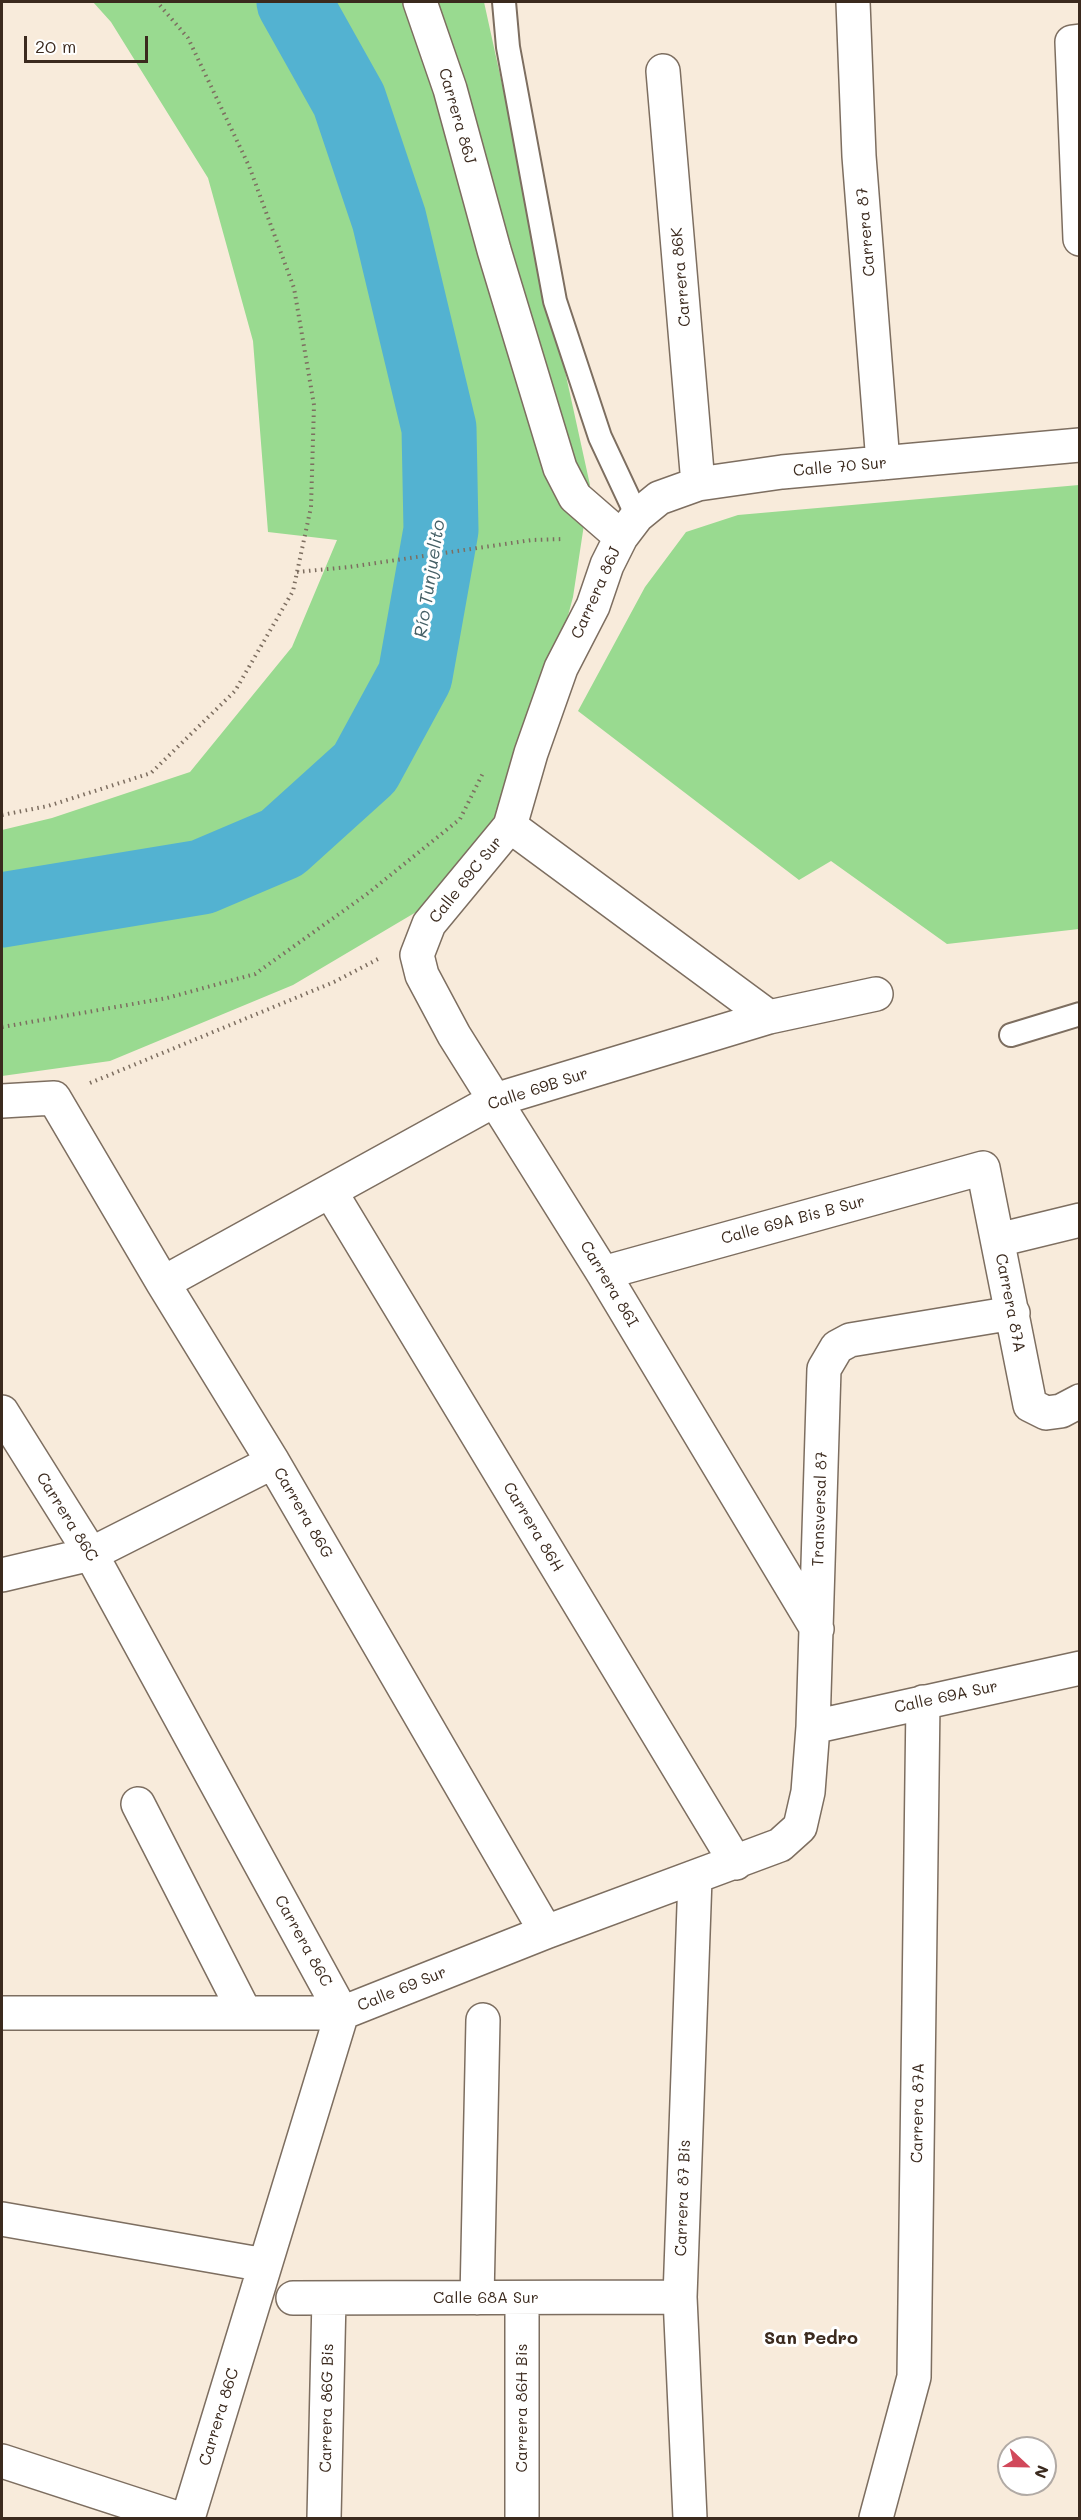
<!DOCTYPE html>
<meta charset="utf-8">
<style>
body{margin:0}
#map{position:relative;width:1081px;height:2520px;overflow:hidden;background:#f8ebdb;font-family:Mali,sans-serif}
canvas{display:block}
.frame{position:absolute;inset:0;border:3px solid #3b2a1e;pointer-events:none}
.north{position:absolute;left:997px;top:2436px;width:60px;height:60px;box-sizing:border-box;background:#fff;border:2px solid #b1aaa5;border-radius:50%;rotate:112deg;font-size:16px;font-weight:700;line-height:24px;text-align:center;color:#3b2a1e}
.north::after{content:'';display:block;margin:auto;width:21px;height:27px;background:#d1495b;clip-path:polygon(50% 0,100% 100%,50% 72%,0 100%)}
.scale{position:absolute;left:24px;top:36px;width:124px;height:27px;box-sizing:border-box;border:3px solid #3b2a1e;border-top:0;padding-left:8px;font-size:18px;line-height:21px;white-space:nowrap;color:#3b2a1e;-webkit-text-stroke:4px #fff;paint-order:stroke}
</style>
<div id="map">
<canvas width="1081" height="2520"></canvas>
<div class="frame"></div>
<div class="north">N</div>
<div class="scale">20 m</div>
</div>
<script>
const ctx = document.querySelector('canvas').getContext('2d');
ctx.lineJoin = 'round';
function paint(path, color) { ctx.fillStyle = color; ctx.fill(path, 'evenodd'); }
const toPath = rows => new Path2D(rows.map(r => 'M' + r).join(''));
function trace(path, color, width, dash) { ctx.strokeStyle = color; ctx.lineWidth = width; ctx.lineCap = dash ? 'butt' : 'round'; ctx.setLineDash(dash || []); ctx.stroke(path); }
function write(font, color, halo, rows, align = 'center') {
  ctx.font = font + ' Mali,sans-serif'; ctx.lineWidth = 6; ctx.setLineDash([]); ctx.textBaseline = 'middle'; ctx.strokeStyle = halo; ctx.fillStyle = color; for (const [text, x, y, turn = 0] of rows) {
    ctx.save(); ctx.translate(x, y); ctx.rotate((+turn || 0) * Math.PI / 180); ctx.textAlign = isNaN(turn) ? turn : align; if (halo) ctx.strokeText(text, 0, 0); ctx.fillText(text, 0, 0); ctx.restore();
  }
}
const green = toPath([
 [93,2,484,2,590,485,573,597,554,668,499,812,428,905,293,985,110,1061,2,1076,2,830,52,818,190,772,292,647,337,540,268,532,253,341,208,178,111,22],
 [1079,485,1079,929,947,944,831,861,799,880,578,711,645,587,686,532,738,515]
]);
const river = toPath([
 [2,910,202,877,282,843,365,768,415,676,441,530,439,428,389,219,349,100,294,2]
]);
const path = toPath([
 [297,572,349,567,532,540,563,539],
 [2,815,48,806,151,773,235,691,293,591,311,507,314,405,294,288,249,166,188,38,157,2],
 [2,1027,167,998,255,974,367,894,460,819,483,773],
 [90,1083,334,982,380,958]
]);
const lane = toPath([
 [504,2,508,47,555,301,600,437,637,516],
 [1011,1035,1080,1014]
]);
const street = toPath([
 [420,2,450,89,494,250,560,468,575,497,621,537,607,565,593,606,561,668,531,753,510,826,429,924,417,955,422,975,454,1035,603,1273,817,1629],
 [853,2,859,156,883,463],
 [1080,41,1072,42,1080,239],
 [663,71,698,484],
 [621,537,637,516,659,498,698,484,782,472,1080,445],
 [510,826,769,1017],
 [2,1101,54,1098,163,1283,273,1462,546,1932],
 [330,1191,736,1863],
 [998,1240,1080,1220],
 [603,1273,983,1168,1030,1405,1046,1413,1061,1411,1080,1401],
 [163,1283,495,1100,769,1017,876,994],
 [2,1412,91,1554,342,2013,188,2518],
 [2,1575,91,1554,273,1462],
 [813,1727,1080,1668],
 [138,1804,245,2013],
 [2,2013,342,2013,546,1932,780,1845,800,1827,808,1792,813,1727,824,1369,837,1347,850,1340,1013,1313],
 [2,2219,265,2265],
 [293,2298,680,2297],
 [477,2298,483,2020],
 [2,2461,177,2518],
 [324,2518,329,2298],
 [522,2518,522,2298],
 [690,2518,680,2297,695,1878],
 [876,2518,914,2377,923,1702]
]);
const streetNames = [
 ["Carrera 86J",457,116,74],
 ["Carrera 87",866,232,-95],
 ["Carrera 86K",681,277,-95],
 ["Calle 70 Sur",840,467,-5],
 ["Carrera 86J",596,593,-66],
 ["Calle 69C Sur",466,880,-51],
 ["Calle 69B Sur",538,1089,-18],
 ["Calle 69A Bis B Sur",793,1220,-15],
 ["Carrera 86I",609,1284,59],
 ["Carrera 87A",1010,1303,79],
 ["Transversal 87",820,1509,-88],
 ["Carrera 86G",303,1513,60],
 ["Carrera 86C",67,1517,58],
 ["Carrera 86H",533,1527,59],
 ["Calle 69A Sur",946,1697,-12],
 ["Carrera 86C",303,1941,61],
 ["Calle 69 Sur",402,1989,-22],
 ["Carrera 87A",918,2113,-89],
 ["Carrera 87 Bis",683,2198,-88],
 ["Calle 68A Sur",486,2298],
 ["Carrera 86G Bis",327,2408,-89],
 ["Carrera 86H Bis",522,2408,-90],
 ["Carrera 86C",219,2417,-73]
];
const waterNames = [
 ["Río Tunjuelito",430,579,-81]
];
const neighbourhoodNames = [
 ["San Pedro",811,2338]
];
paint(green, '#99da90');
trace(river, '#53b2d1', 75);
trace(lane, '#7d6e60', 26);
trace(street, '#7d6e60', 36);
trace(path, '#7d6e60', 4, [1.5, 4.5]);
trace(lane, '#fff', 22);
trace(street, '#fff', 33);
write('16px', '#3b2a1e', '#fff', streetNames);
write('italic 18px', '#456066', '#fff', waterNames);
write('bold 18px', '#3b2a1e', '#fff', neighbourhoodNames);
</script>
